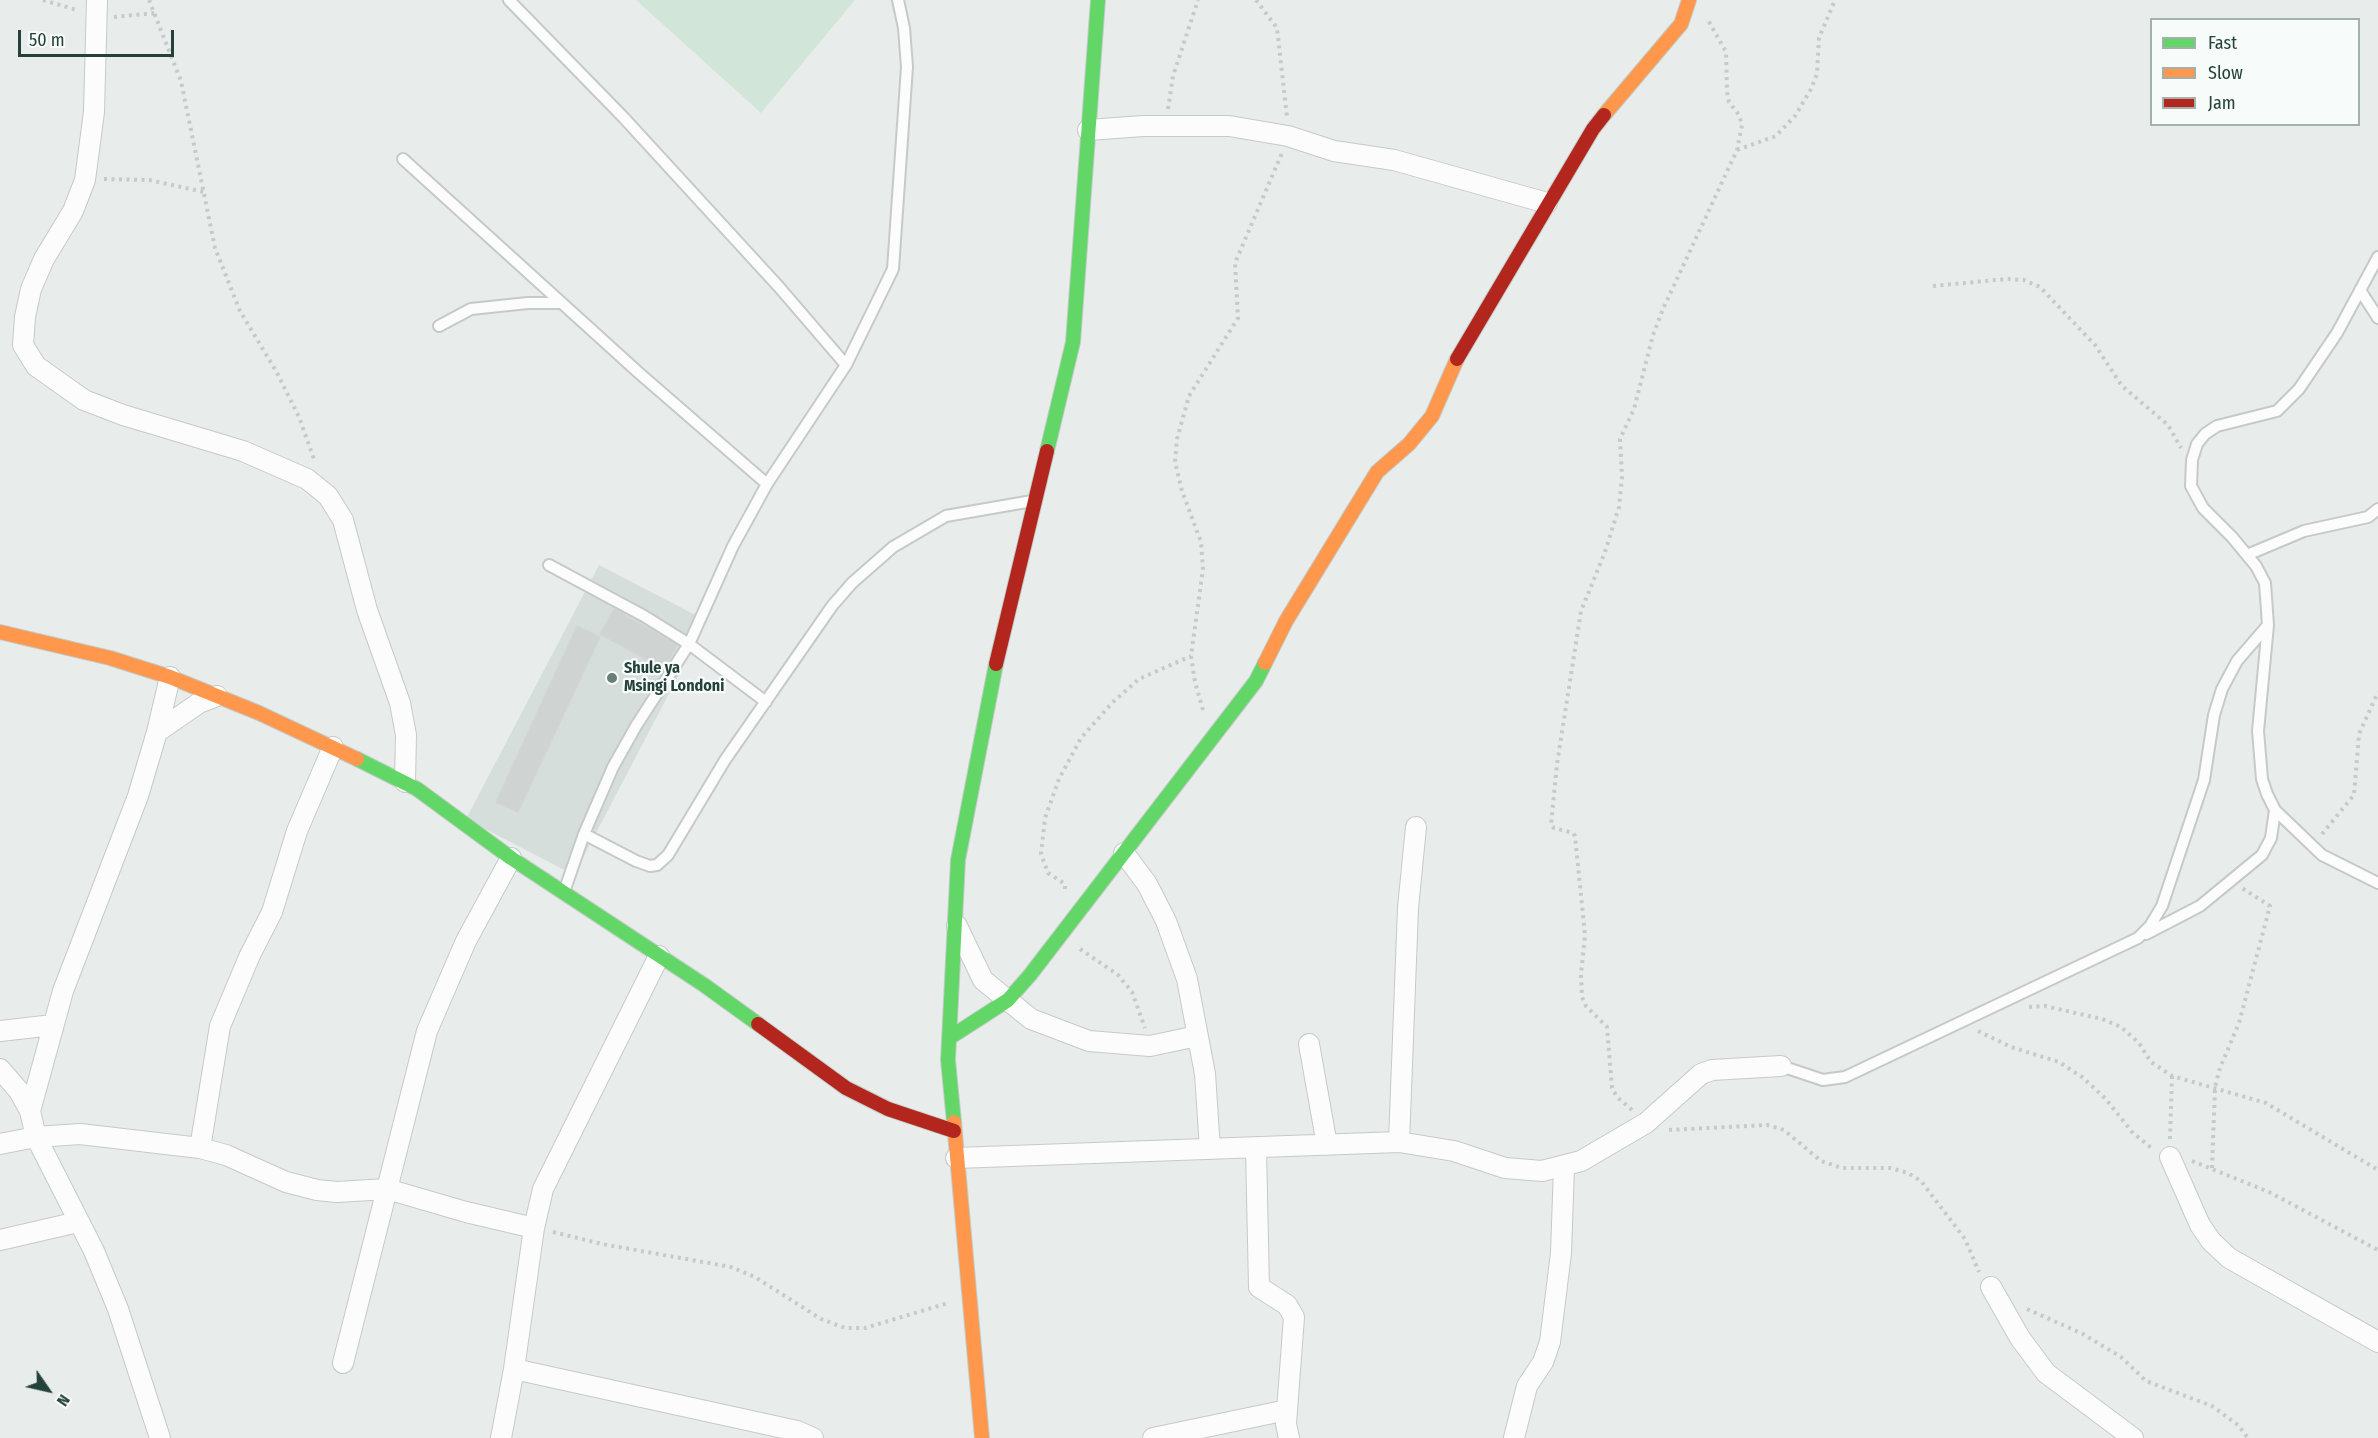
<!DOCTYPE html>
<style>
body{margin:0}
#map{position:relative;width:2378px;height:1438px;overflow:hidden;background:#e8edeb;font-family:"Fira Sans Condensed",sans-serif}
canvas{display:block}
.legend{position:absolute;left:2150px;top:18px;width:210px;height:108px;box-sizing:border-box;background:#f7fbf9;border:2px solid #a3b1ad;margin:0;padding:8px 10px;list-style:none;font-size:18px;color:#24423a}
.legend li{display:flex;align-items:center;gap:12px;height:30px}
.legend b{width:30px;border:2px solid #a3b1ad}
.north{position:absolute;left:18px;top:1360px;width:60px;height:60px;-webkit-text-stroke:4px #f7fbf9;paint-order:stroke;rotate:124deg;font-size:16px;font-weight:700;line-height:24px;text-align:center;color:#24423a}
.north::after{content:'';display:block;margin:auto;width:21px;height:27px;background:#24423a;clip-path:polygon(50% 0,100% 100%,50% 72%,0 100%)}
.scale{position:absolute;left:18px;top:30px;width:156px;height:27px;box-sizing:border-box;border:3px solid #24423a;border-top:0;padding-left:8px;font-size:18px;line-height:21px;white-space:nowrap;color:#24423a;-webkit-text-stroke:4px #f7fbf9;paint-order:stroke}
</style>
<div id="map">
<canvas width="2378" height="1438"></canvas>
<ul class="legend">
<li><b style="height:8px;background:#63d668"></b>Fast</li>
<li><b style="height:8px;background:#ff974d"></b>Slow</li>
<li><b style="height:8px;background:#b3261e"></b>Jam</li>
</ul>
<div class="north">N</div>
<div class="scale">50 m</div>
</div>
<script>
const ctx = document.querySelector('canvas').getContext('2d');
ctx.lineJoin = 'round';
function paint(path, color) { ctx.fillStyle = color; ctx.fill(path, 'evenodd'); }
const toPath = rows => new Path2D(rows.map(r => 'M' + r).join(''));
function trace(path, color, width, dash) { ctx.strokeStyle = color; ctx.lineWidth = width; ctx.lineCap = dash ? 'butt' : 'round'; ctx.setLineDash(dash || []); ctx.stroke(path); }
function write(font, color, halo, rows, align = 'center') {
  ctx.font = font + ' "Fira Sans Condensed",sans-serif'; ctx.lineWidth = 4.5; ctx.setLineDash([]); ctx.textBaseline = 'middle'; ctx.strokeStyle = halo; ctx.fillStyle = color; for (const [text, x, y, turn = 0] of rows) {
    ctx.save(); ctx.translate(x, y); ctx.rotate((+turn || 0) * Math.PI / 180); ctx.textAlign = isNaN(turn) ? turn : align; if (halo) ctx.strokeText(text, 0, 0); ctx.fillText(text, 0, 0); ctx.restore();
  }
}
const built = toPath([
 [599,565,707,621,574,875,466,819]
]);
const green = toPath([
 [636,0,855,0,761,113]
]);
const building = toPath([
 [614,609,677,645,664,669,600,634,614,609],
 [577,626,600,637,518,812,496,802,577,626]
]);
const path = toPath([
 [43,0,77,10],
 [149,0,181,81,215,248,240,311,276,371,299,417,315,462],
 [1256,0,1277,28,1287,117],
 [114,17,156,13],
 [1168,109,1173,76,1198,0],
 [1737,150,1776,136,1795,116,1811,89,1817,74,1819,38,1835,0],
 [104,179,149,180,204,192],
 [1933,286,2007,279,2024,280,2040,287,2095,345,2122,386,2168,425,2181,448],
 [1203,710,1195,682,1191,656,1203,569,1201,542,1182,491,1175,462,1177,439,1189,396,1238,318,1235,263,1282,153],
 [2322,834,2354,795,2359,734,2378,692],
 [1065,889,1065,884,1048,873,1041,854,1045,818,1059,779,1081,738,1112,703,1139,679,1191,656],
 [1080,949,1118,975,1132,992,1145,1028],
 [2029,1007,2045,1006,2102,1019,2121,1027,2139,1043,2151,1062,2172,1076,2266,1103,2378,1170],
 [1978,1031,2011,1047,2059,1062,2082,1077,2105,1098,2132,1132,2154,1150],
 [1632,1110,1617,1097,1612,1088,1607,1027,1586,1006,1582,997,1581,974,1585,935,1575,836,1573,833,1554,828,1551,825,1557,764,1581,611,1605,552,1619,507,1622,477,1620,439,1634,409,1653,335,1663,309,1737,150,1742,125,1739,115,1729,102,1727,92,1726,52,1708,20],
 [1669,1130,1767,1125,1784,1130,1821,1161,1842,1168,1890,1168,1908,1173,1921,1181,1965,1239,1979,1272],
 [2170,1139,2172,1076],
 [2192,1161,2269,1192,2378,1250],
 [2212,1168,2215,1087,2220,1068,2239,1023,2270,906,2242,888],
 [553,1232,602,1244,731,1267,755,1277,821,1319,845,1328,865,1328,948,1303],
 [2027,1309,2083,1334,2121,1357,2146,1381,2212,1406,2238,1425,2248,1438]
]);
const lane = toPath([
 [509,0,624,118,779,287,846,365],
 [403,159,639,373,767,484],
 [2378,257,2337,333,2299,389,2277,411,2217,426,2205,434,2197,444,2192,460,2191,486,2203,508,2232,537,2256,566,2265,583,2268,625,2258,731,2262,779,2267,794,2275,810,2322,855,2378,883],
 [2360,290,2378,318],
 [439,326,471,309,528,303,562,303],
 [2247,555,2304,531,2368,517,2378,509],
 [549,565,644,616,689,644,766,702],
 [584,834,636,861,650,866,657,865,668,855,725,760,832,606,852,583,893,547,946,516,1032,501],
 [564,892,584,834,613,767,636,726,689,644,733,546,767,484,846,365,893,269,907,67,904,28,898,0],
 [2146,934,2200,906,2262,855,2271,838,2275,810],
 [1781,1066,1823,1080,1845,1077,2138,938,2150,926,2162,906,2204,780,2214,715,2222,689,2237,661,2268,625]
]);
const street = toPath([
 [97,0,94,112,85,180,73,211,44,259,31,289,25,317,23,345,36,366,84,400,123,415,243,451,307,479,328,496,343,520,367,610,400,703,406,735,405,782],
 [1088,130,1143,126,1229,126,1288,136,1334,151,1394,160,1547,203],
 [157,732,199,703,217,696],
 [1124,853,1147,884,1166,921,1187,979,1205,1074,1210,1149],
 [957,926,983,980,1031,1019,1089,1041,1150,1046,1197,1036],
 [0,1031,53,1025],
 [1309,1044,1327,1145],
 [0,1069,19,1091,30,1111,36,1137,94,1251,118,1309,160,1438],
 [30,1111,63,991,138,796,157,732,170,677],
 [1399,1142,1408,908,1416,827],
 [0,1144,36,1137,80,1134,200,1148,226,1155,286,1182,317,1190,337,1192,387,1189,466,1212,534,1228],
 [200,1148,220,1026,250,955,272,912,297,831,333,747],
 [1256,1148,1259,1287,1287,1305,1294,1317,1286,1424,1289,1438],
 [2170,1157,2200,1225,2211,1241,2229,1258,2378,1342],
 [956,1158,1399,1142,1454,1151,1505,1168,1542,1171,1581,1161,1646,1123,1701,1074,1712,1070,1781,1066],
 [0,1240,78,1222],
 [1991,1287,2020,1338,2046,1373,2133,1438],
 [343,1363,427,1031,466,941,511,858],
 [514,1369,797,1431,813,1438],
 [501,1438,514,1369,534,1228,543,1189,659,956],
 [1153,1438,1287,1410],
 [1514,1438,1527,1386,1543,1362,1550,1342,1561,1253,1564,1167]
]);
const fast = toPath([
 [1047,451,1073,342,1098,0],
 [357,759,417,789,511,858,704,985,758,1024],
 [949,1038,1008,1000,1030,975,1256,681,1265,663],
 [954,1122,948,1060,958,860,996,664]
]);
const slow = toPath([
 [1604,115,1681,24,1689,0],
 [0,632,110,658,170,677,259,713,357,759],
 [1265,663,1286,621,1377,472,1409,444,1432,416,1457,359],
 [954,1122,982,1438]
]);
const jam = toPath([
 [1457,359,1593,129,1604,115],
 [996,664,1047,451],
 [758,1024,846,1088,888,1109,954,1131]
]);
const markers = [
 [612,678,6,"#697e78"]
];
const poiNames = [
 ["Shule ya",624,669],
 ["Msingi Londoni",624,687]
];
paint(built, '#d6dedb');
paint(green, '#d1e6d8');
paint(building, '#cfd4d2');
trace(building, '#d1d6d4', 1.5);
trace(lane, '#c5cac8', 14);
trace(street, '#c5cac8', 22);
trace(fast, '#c3cbc8', 16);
trace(slow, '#c3cbc8', 16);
trace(jam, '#c3cbc8', 16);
trace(path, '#c3ccca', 4, [3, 4.5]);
trace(lane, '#fcfcfc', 10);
trace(street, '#fcfcfc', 20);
trace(fast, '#63d668', 14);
trace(slow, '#ff974d', 14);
trace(jam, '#b3261e', 14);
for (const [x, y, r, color] of markers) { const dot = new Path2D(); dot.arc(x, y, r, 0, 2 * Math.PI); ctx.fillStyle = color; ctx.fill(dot); trace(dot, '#f7fbf9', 2); }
write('bold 16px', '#24423a', '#f7fbf9', poiNames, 'left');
</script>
